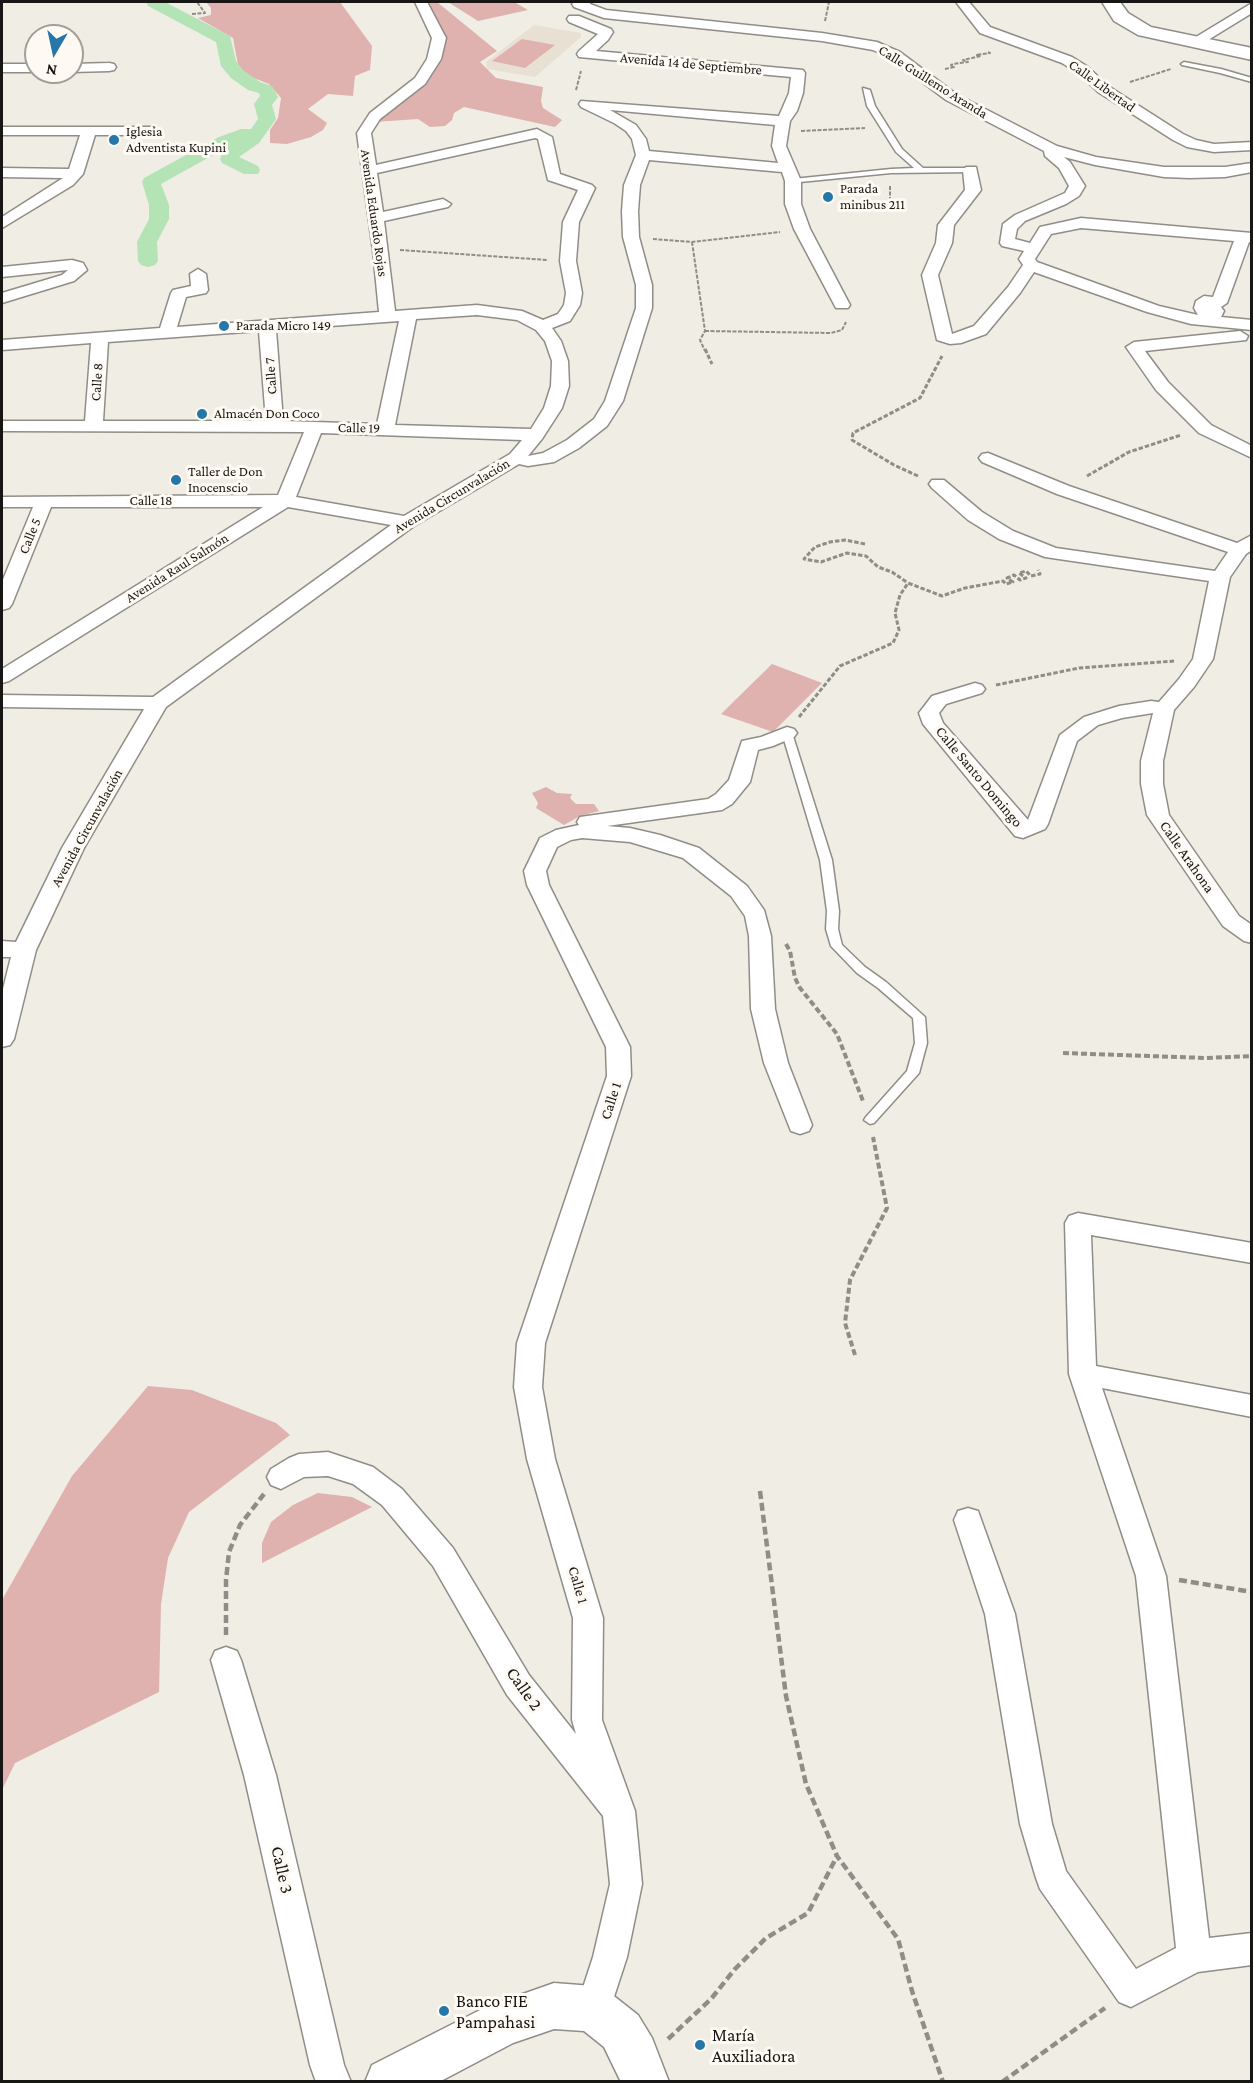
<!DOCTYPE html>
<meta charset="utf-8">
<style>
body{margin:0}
#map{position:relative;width:1253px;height:2083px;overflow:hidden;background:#f0ede5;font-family:"Crimson Pro",serif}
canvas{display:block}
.frame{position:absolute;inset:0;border:3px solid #171614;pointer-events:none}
.north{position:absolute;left:24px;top:24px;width:60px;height:60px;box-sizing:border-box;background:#fefaf3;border:2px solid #a29f9a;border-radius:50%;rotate:189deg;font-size:16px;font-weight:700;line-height:24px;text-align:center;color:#171614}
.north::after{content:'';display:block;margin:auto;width:21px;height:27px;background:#2477a8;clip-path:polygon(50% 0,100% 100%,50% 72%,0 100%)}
</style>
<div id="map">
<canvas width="1253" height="2083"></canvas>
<div class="frame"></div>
<div class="north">N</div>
</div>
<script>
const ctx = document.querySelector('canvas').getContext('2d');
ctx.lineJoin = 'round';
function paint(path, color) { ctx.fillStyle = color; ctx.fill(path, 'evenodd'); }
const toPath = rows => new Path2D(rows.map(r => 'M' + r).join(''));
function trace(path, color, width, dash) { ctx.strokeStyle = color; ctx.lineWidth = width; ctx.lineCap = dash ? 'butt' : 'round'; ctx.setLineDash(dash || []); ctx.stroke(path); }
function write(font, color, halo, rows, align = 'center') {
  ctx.font = font + ' "Crimson Pro",serif'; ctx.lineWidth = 6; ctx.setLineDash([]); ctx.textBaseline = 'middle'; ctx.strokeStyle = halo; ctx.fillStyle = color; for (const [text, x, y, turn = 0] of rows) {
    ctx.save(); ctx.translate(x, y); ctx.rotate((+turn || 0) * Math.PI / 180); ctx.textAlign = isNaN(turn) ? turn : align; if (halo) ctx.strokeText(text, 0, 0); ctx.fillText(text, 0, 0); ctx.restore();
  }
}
const built = toPath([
 [534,25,581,33,581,37,535,77,487,69,486,62]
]);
const green = toPath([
 [206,2,340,2,372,46,370,70,355,76,353,96,328,94,308,109,327,123,323,130,311,137,287,144,270,143,270,130,278,118,281,98,269,84,246,75,238,65,233,38,198,18,211,15,211,8],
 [416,2,437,2,497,51,480,62,496,78,543,87,541,101,543,108,562,120,555,127,464,107,454,113,452,120,445,126,430,127,418,119,375,122,407,93,436,50],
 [448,2,514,2,528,10,478,21],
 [522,39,555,45,525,68,492,61],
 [772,664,822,683,773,732,721,714],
 [546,787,557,793,572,794,570,798,576,804,594,804,599,811,580,816,564,825,536,808,538,803,532,793],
 [148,1386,192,1390,276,1423,290,1435,189,1512,168,1558,161,1604,159,1692,15,1763,2,1790,2,1600,72,1476],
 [318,1493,352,1497,372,1507,262,1563,262,1543,271,1522,293,1505]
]);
const canal = toPath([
 [146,2,165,2,230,36,236,61,243,70,260,82,272,86,278,97,272,105,276,119,259,143,239,157,258,166,260,170,258,174,244,174,222,163,220,159,224,149,161,184,169,205,169,219,157,242,158,261,155,265,148,267,141,265,138,261,137,242,149,219,149,205,142,182,144,178,219,137,241,129,251,129,258,119,254,104,260,96,259,93,248,90,231,78,221,66,216,42,148,6,146,2]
]);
const pathFar3 = toPath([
 [192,14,205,13,197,2],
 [825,21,829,2],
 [945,69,954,67,951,65,953,64,968,62,963,60,981,56,976,55,990,53,987,52],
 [1130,82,1171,69],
 [576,90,581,71],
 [801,131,865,128],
 [890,186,890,211],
 [653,239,692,242,780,232],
 [692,242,705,331,700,340,705,351],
 [400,250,548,260],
 [705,331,831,333,842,330,846,322]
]);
const pathFar2 = toPath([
 [705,349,712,364],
 [918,476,894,465,852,440,853,433,920,398,942,356],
 [1087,476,1129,452,1181,435],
 [865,544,845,540,830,542,815,547,804,559,821,562,847,553,866,556,878,567,892,572,908,583],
 [996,685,1079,668,1175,661],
 [799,717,840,666,893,643,899,630,895,613,900,595,908,583,942,596,965,588,1003,581,1006,584,1013,582,1007,578,1014,575,1020,580,1026,578,1019,573,1026,571,1031,576,1040,574,1038,570]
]);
const pathFar1 = toPath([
 [786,944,790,951,795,978,800,988,837,1034,863,1101],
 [1063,1053,1206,1058,1252,1056],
 [855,1355,845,1323,850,1280,887,1208,873,1137]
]);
const path = toPath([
 [760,1491,786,1696,806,1784,837,1856,898,1939,912,1991,943,2082],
 [1179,1580,1252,1592],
 [226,1635,226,1580,229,1552,240,1525,264,1494],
 [668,2039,711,1999,735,1969,766,1938,808,1913,837,1856],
 [1002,2082,1105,2008]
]);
const lane = toPath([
 [1184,62,1221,69,1252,78,1252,82,1220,73,1182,65,1181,64,1184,62],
 [863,88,870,90,875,106,902,149,923,168,971,168,975,170,974,172,891,173,790,183,789,181,793,179,891,169,914,168,896,152,867,106,863,88],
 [787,730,792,733,832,860,839,911,838,929,842,945,865,967,886,982,925,1017,927,1043,919,1073,874,1123,870,1124,864,1120,866,1117,907,1071,915,1043,913,1018,878,988,857,973,831,946,826,929,827,911,820,860,782,733,787,730]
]);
const street = toPath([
 [415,2,427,2,446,38,441,59,425,84,380,119,371,133,376,165,537,129,552,137,560,174,592,185,595,188,579,222,576,261,582,293,580,305,570,321,552,328,561,341,568,361,569,386,562,408,542,439,528,456,543,453,567,440,594,419,605,401,636,308,636,285,623,237,622,211,624,185,636,155,632,139,626,131,614,123,581,107,579,104,581,101,779,116,789,93,791,77,579,57,577,54,579,51,598,34,569,22,567,19,569,16,579,16,611,29,613,32,608,40,596,51,803,70,805,73,803,93,797,111,790,121,786,146,801,181,801,204,810,229,850,305,848,308,836,308,794,229,785,204,785,181,782,172,649,160,640,185,638,211,639,237,652,285,652,308,623,401,607,426,579,448,554,462,528,466,519,464,414,526,166,707,84,848,36,950,14,1039,10,1045,2,1047,2,993,11,957,2,957,2,941,16,942,62,848,144,709,2,707,2,695,153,697,391,525,288,507,9,681,2,683,2,669,263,507,51,507,12,604,9,608,2,610,2,582,33,507,2,507,2,497,278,495,304,432,2,431,2,421,85,421,91,343,2,350,2,340,160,328,171,293,173,290,191,286,190,274,198,269,206,274,208,290,206,293,186,297,177,327,379,312,373,251,357,133,370,113,415,78,427,59,432,38,415,2],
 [610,110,775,125,772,146,778,163,649,151,646,139,636,125,610,110],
 [535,138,538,139,548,180,578,190,563,222,560,261,566,293,564,305,558,314,543,320,522,311,477,305,395,311,384,221,448,207,451,204,443,199,383,212,377,173,535,138],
 [477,315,517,320,536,330,545,341,552,361,551,386,544,408,531,429,395,425,416,319,477,315],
 [399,321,377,424,283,421,276,330,399,321],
 [259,331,266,421,103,421,108,342,259,331],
 [321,433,522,440,510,454,404,516,296,497,321,433],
 [574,2,590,2,590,4,606,10,822,33,877,42,900,52,956,94,1057,146,1096,157,1164,167,1225,167,1252,163,1252,172,1225,177,1190,178,1164,177,1095,165,1064,157,1070,162,1085,186,1079,196,1066,204,1025,221,1017,229,1015,239,1030,243,1040,227,1081,218,1252,233,1252,243,1249,242,1227,303,1221,307,1224,311,1221,317,1252,320,1252,330,1191,324,1147,312,1034,272,1020,293,986,334,961,343,950,344,937,340,922,275,936,243,938,225,965,190,963,170,966,167,976,167,981,190,954,225,952,243,938,275,952,334,974,326,1008,287,1023,265,1019,259,1024,251,1002,246,1000,243,1003,224,1015,215,1065,193,1069,186,1059,168,1045,156,1044,151,946,100,890,58,873,50,822,41,604,18,574,7,572,4,574,2],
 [1081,228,1234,241,1213,297,1204,296,1196,301,1194,308,1198,315,1159,306,1037,262,1035,259,1051,234,1081,228],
 [956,2,969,2,990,27,1072,57,1088,67,1108,86,1183,134,1196,140,1214,144,1252,142,1252,150,1214,152,1187,147,1173,140,1098,92,1078,73,1062,63,980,33,956,2],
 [1252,3,1252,13,1208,40,1198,40,1196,37,1252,3],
 [109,63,114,64,116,67,114,70,109,71,72,72,71,72,72,64,109,63],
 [2,64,36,64,37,72,2,72,2,64],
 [2,127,153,127,160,131,153,135,95,135,83,174,73,185,2,228,2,217,63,178,2,177,2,168,69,169,80,135,2,135,2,127],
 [72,260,83,263,87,270,74,281,2,303,2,293,62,275,68,270,2,277,2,267,72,260],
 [1240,331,1248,336,1246,340,1145,351,1168,382,1211,425,1252,446,1252,458,1199,433,1156,390,1126,347,1134,342,1240,331],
 [988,453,1069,486,1237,543,1252,535,1252,550,1246,554,1230,577,1213,659,1194,687,1174,710,1163,761,1163,784,1169,815,1239,916,1252,925,1252,943,1244,941,1223,926,1147,815,1141,784,1141,761,1153,713,1122,718,1098,725,1077,741,1048,824,1045,829,1023,838,1015,836,923,724,919,713,932,696,975,683,982,685,985,689,982,693,946,704,939,713,943,723,1028,820,1060,735,1084,717,1119,706,1151,701,1159,702,1179,679,1193,659,1209,581,1045,557,999,539,968,520,932,488,929,484,932,480,944,480,982,512,1013,531,1056,548,1215,571,1228,552,1057,494,982,462,979,458,982,454,988,453],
 [787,727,794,729,797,733,794,737,773,746,758,750,750,782,732,804,722,810,607,826,630,828,660,835,699,848,747,886,764,910,771,936,775,1009,788,1063,812,1125,809,1131,800,1134,791,1131,764,1063,751,1009,749,936,745,916,731,896,683,858,630,842,582,838,571,840,557,847,546,871,549,885,630,1047,631,1076,545,1343,542,1387,555,1459,603,1618,602,1720,635,1811,642,1884,627,1957,610,2009,605,2021,593,2026,581,2021,576,2009,593,1957,610,1884,603,1816,507,1695,433,1566,382,1505,353,1484,328,1476,304,1477,281,1489,271,1485,267,1477,271,1469,289,1458,299,1454,328,1452,373,1467,402,1489,453,1548,529,1675,576,1734,572,1720,573,1618,527,1459,514,1387,517,1343,607,1076,606,1047,527,885,524,871,540,838,556,830,579,825,577,822,580,817,708,799,716,794,729,780,742,741,761,737,787,727],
 [1078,1213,1252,1243,1252,1263,1091,1235,1096,1366,1252,1395,1252,1417,1102,1388,1166,1576,1209,1938,1252,1933,1252,1965,1198,1972,1131,2007,1119,2002,1040,1889,1036,1878,1020,1824,985,1614,954,1520,958,1511,968,1508,978,1511,1015,1614,1052,1824,1066,1871,1136,1969,1176,1948,1136,1576,1069,1374,1065,1223,1069,1216,1078,1213],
 [226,1647,237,1651,241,1660,276,1775,344,2065,351,2082,316,2082,310,2065,244,1775,211,1660,215,1651,226,1647]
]);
const secondary = toPath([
 [1102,2,1120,2,1128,13,1151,27,1252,48,1252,60,1138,35,1114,21,1102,2],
 [554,1983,593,1986,610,1993,638,2015,652,2038,669,2082,621,2082,604,2047,584,2031,554,2029,513,2043,439,2082,365,2082,372,2065,486,2007,554,1983]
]);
const markers = [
 [114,140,6,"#2477a8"],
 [828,197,6,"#2477a8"],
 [224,326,6,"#2477a8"],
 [202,414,6,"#2477a8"],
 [176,480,6,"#2477a8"],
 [444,2011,6,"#2477a8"],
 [700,2045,6,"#2477a8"]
];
const farStreetnames = [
 ["Avenida 14 de Septiembre",691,64,5],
 ["Calle Guillemo Aranda",933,82,32],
 ["Calle Libertad",1102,86,36],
 ["Avenida Eduardo Rojas",374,213,82],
 ["Calle 7",271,376,-94],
 ["Calle 8",97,382,-86],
 ["Calle 19",359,428,1],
 ["Avenida Circunvalación",452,496,-31],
 ["Calle 18",151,501],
 ["Calle 5",30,536,-68],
 ["Avenida Raul Salmón",177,568,-32],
 ["Avenida Circunvalación",87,828,-61]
];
const farPoinames = [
 ["Iglesia",126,132],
 ["Adventista Kupini",126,148],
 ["Parada",840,189],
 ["minibus 211",840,205],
 ["Parada Micro 149",236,326],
 ["Almacén Don Coco",214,414],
 ["Taller de Don",188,472],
 ["Inocenscio",188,488]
];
const streetNames = [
 ["Calle Santo Domingo",979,777,50],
 ["Calle Arahona",1187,857,55],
 ["Calle 1",611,1101,-72],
 ["Calle 1",578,1585,74]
];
const nearStreetnames = [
 ["Calle 2",524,1689,55],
 ["Calle 3",282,1870,77]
];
const nearPoinames = [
 ["Banco FIE",456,2001],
 ["Pampahasi",456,2022],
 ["María",712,2035],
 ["Auxiliadora",712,2056]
];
paint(built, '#e8e0d2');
paint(green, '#dfb1af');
paint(canal, '#b4e3b5');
trace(lane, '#908d86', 3);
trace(street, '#908d86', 3);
trace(secondary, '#908d86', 3);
trace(pathFar3, '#8f8d87', 2, [4, 1.5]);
trace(pathFar2, '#8f8d87', 3, [4.5, 2]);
trace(pathFar1, '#8f8d87', 4, [6, 3]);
trace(path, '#8f8d87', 4.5, [8, 4]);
paint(lane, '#fff');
paint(street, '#fff');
paint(secondary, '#fff');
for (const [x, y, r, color] of markers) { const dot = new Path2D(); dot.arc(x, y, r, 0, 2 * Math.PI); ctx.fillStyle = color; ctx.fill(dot); trace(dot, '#fefaf3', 2); }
write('14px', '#171614', '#fefaf3', farStreetnames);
write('14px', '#171614', '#fefaf3', farPoinames, 'left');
write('15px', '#171614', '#fefaf3', streetNames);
write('18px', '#171614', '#fefaf3', nearStreetnames);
write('18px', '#171614', '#fefaf3', nearPoinames, 'left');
</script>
